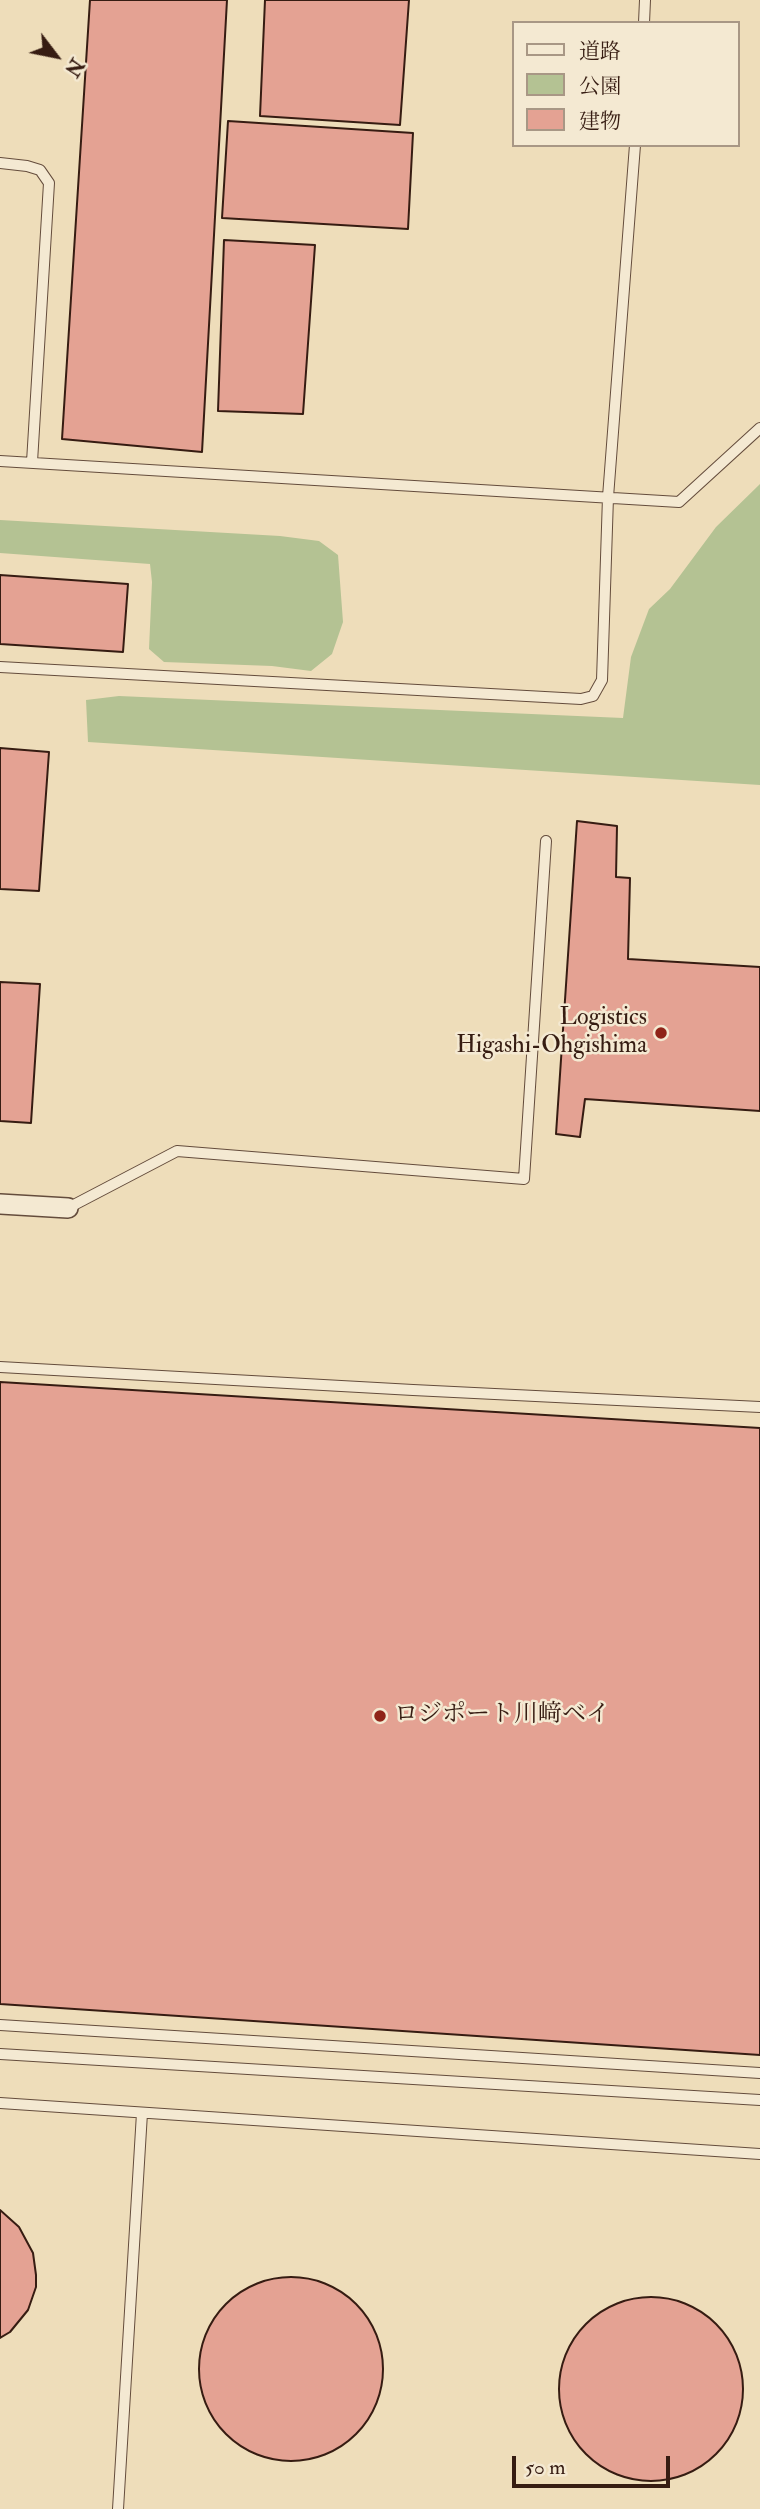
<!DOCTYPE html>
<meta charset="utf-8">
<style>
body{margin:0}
#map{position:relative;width:760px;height:2509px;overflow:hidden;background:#eeddba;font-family:"IM FELL Double Pica","Noto Serif JP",serif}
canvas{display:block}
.legend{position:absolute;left:512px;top:21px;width:228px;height:126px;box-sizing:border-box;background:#f4e9d2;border:2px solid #a89785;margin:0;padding:9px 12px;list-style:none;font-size:21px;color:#361c12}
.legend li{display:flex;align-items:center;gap:14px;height:35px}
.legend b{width:35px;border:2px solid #a89785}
.north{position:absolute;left:21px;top:21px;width:70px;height:70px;-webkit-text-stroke:5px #f4e9d2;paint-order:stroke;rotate:122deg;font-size:19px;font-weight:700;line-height:28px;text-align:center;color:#361c12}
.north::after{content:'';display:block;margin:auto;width:24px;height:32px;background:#361c12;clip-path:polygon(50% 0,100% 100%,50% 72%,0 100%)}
.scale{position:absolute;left:512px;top:2456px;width:158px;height:32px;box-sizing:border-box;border:4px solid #361c12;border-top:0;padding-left:9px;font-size:21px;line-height:24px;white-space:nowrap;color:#361c12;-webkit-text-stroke:5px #f4e9d2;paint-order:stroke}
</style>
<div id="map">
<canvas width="760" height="2509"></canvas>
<ul class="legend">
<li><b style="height:9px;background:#f4e9d2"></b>道路</li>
<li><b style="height:19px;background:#b4c293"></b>公園</li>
<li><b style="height:19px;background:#e4a293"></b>建物</li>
</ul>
<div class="north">N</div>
<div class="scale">50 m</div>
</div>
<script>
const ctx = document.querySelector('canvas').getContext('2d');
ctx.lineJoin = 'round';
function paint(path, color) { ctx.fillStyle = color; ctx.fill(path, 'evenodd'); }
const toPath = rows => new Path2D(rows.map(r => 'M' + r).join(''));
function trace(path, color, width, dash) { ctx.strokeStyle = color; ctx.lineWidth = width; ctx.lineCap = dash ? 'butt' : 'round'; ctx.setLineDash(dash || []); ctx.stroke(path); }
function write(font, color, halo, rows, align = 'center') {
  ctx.font = font + ' "IM FELL Double Pica","Noto Serif JP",serif'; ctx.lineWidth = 5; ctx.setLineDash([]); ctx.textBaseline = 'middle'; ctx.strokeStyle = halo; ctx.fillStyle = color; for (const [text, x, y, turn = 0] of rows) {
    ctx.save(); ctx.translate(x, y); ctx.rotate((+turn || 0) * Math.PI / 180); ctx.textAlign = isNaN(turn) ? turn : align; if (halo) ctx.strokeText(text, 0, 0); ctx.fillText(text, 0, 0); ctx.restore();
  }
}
const green = toPath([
 [760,484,760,785,88,742,86,700,119,696,623,718,631,657,649,609,670,589,716,527],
 [0,520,280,536,319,541,338,555,343,622,332,654,311,671,272,666,164,662,149,649,152,582,150,564,0,553]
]);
const building = toPath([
 [90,0,227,0,202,452,62,439,90,0],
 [265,0,409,0,400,125,260,116,265,0],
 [228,121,413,133,408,229,222,218,228,121],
 [224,240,315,245,303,414,218,411,224,240],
 [0,575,128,584,123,652,0,644,0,575],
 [0,748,49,752,39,891,0,889,0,748],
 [577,821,617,826,616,877,630,878,628,959,760,967,760,1111,585,1099,580,1137,556,1134,577,821],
 [0,982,40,984,31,1123,0,1121,0,982],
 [0,1382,760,1428,760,2055,0,2004,0,1382],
 [0,2210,19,2227,33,2253,36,2275,36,2287,28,2310,10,2332,0,2338,0,2210],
 '199 2369a92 92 0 1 1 184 0a92 92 0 1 1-184 0Z',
 '559 2389a92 92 0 1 1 184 0a92 92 0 1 1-184 0Z'
]);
const lane = toPath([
 [644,23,645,0],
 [0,163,27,166,40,170,49,183,32,462],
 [0,461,679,502,760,428],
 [0,667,581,699,593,696,602,680,608,497,635,145],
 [68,1208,177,1151,524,1179,546,841],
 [0,1367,413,1390,760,1407],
 [0,2025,760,2073],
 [0,2054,760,2100],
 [0,2103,760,2154],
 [118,2509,142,2113]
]);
const street = toPath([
 [0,1204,68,1208]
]);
const markers = [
 [661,1033,7,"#8f2418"],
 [380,1716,7,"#8f2418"]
];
const poiNames = [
 ["Logistics",647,1019],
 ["Higashi-Ohgishima",647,1047],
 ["ロジポート川﨑ベイ",394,1716,"left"]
];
paint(green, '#b4c293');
paint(building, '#e4a293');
trace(building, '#361c12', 2);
trace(lane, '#644c3c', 12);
trace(street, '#644c3c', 22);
trace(lane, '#f4e9d2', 10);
trace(street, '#f4e9d2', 19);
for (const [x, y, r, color] of markers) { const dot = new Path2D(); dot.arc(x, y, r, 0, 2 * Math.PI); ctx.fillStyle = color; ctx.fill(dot); trace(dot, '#f4e9d2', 2.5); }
write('24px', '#361c12', '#f4e9d2', poiNames, 'right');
</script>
